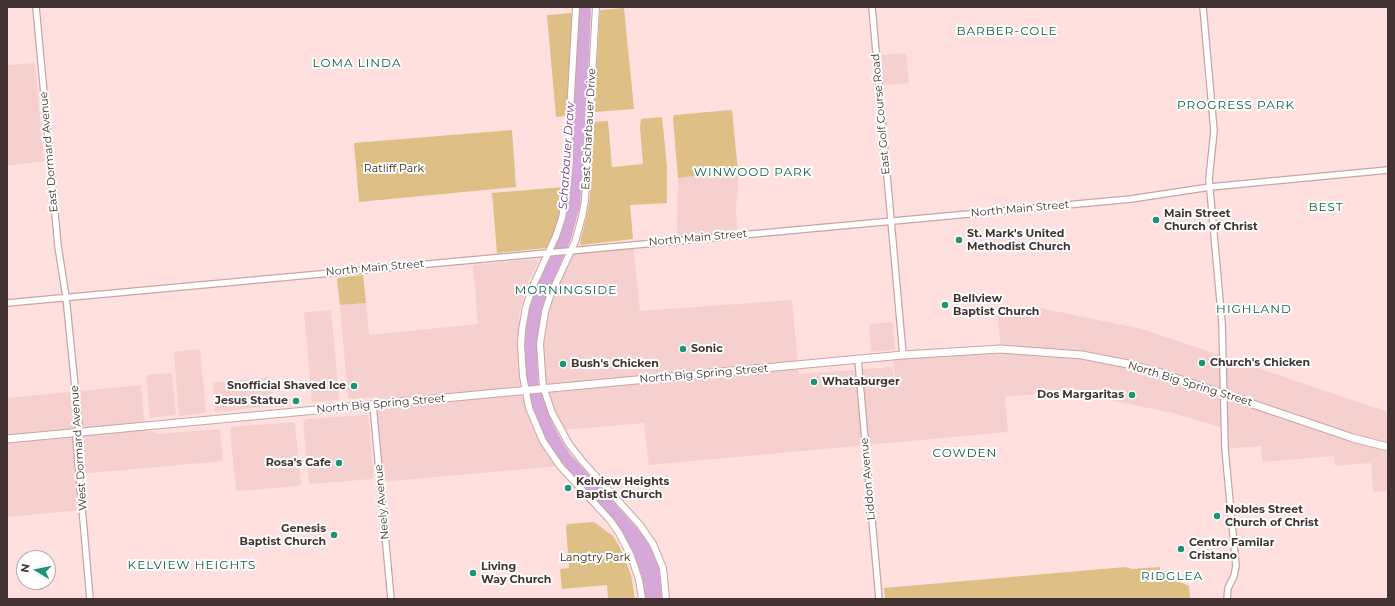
<!DOCTYPE html>
<style>
body{margin:0}
#map{position:relative;width:1395px;height:606px;overflow:hidden;background:#ffe0de;font-family:Montserrat,sans-serif}
canvas{display:block}
.frame{position:absolute;inset:0;border:8px solid #423332;pointer-events:none}
.north{position:absolute;left:16px;top:550px;width:40px;height:40px;box-sizing:border-box;background:#fff;border:1px solid #b3adad;border-radius:50%;rotate:280deg;font-size:11px;font-weight:700;line-height:16px;text-align:center;color:#423332}
.north::after{content:'';display:block;margin:auto;width:14px;height:18px;background:#1d9377;clip-path:polygon(50% 0,100% 100%,50% 72%,0 100%)}
</style>
<div id="map">
<canvas width="1395" height="606"></canvas>
<div class="frame"></div>
<div class="north">N</div>
</div>
<script>
const ctx = document.querySelector('canvas').getContext('2d');
ctx.lineJoin = 'round';
function paint(path, color) { ctx.fillStyle = color; ctx.fill(path, 'evenodd'); }
const toPath = rows => new Path2D(rows.map(r => 'M' + r).join(''));
function trace(path, color, width, dash) { ctx.strokeStyle = color; ctx.lineWidth = width; ctx.lineCap = dash ? 'butt' : 'round'; ctx.setLineDash(dash || []); ctx.stroke(path); }
function write(font, color, halo, rows, align = 'center') {
  ctx.font = font + ' Montserrat,sans-serif'; ctx.lineWidth = 4; ctx.setLineDash([]); ctx.textBaseline = 'middle'; ctx.strokeStyle = halo; ctx.fillStyle = color; for (const [text, x, y, turn = 0] of rows) {
    ctx.save(); ctx.translate(x, y); ctx.rotate((+turn || 0) * Math.PI / 180); ctx.textAlign = isNaN(turn) ? turn : align; if (halo) ctx.strokeText(text, 0, 0); ctx.fillText(text, 0, 0); ctx.restore();
  }
}
const built = toPath([
 [906,53,909,83,885,85,883,84,881,55],
 [35,63,44,161,7,166,7,65],
 [738,171,738,189,736,207,737,230,680,236,677,233,678,178],
 [633,245,640,311,792,300,799,374,892,367,896,392,893,357,1001,348,997,313,1040,308,1142,329,1388,412,1388,491,1373,492,1371,463,1335,466,1334,456,1263,462,1261,446,1223,449,1223,428,1173,413,1066,391,1005,397,1008,432,649,465,644,423,551,431,562,452,559,466,380,482,377,447,377,397,351,399,348,398,340,305,366,303,369,335,478,324,473,265,536,259,538,263,529,281,522,303,518,321,535,311,561,252],
 [331,310,339,397,337,400,312,402,304,312],
 [893,322,895,350,871,352,869,324],
 [200,349,206,411,205,413,179,416,174,352],
 [172,373,176,415,150,418,146,375],
 [270,377,273,406,215,412,213,383],
 [141,385,145,428,157,434,218,429,220,430,223,461,79,474,82,510,7,517,7,398],
 [367,415,368,416,374,477,372,479,311,484,309,483,303,422,306,419],
 [293,422,295,424,301,484,298,486,238,491,236,490,230,430,231,427]
]);
const green = toPath([
 [624,8,634,109,595,112,594,111,600,11,601,10],
 [571,13,573,14,567,114,565,116,556,117,547,15],
 [730,110,732,111,738,171,678,178,673,118,674,115],
 [662,117,667,166,667,203,630,205,633,239,581,245,580,242,587,215,590,197,594,122,608,121,612,167,643,164,640,128,641,119],
 [512,130,516,187,359,202,354,143],
 [563,187,560,210,555,231,547,248,497,253,492,193],
 [363,275,366,303,340,305,337,280,338,278],
 [594,522,613,536,619,546,625,559,631,575,635,599,608,599,607,585,562,589,560,569,569,568,566,528,567,524],
 [1126,567,1132,569,1160,567,1160,571,1163,574,1189,586,1190,599,885,599,884,588]
]);
const water = toPath([
 [578,7,590,7,591,10,585,144,580,206,571,239,548,292,542,309,537,344,538,382,552,422,559,436,570,454,643,535,652,549,659,567,662,599,645,599,642,576,638,565,624,536,609,515,563,465,547,441,535,414,527,384,524,357,527,318,537,282,544,267,550,259,560,235,567,212,570,190,573,160,573,114]
]);
const tertiary = toPath([
 [36,7,58,246,66,297,79,426,76,439,90,599],
 [872,7,903,355],
 [1203,7,1214,131,1209,179,1222,323,1225,449,1236,566,1234,576,1228,588,1227,599],
 [7,303,1131,199,1210,187,1388,170],
 [858,360,879,599],
 [373,405,391,599]
]);
const secondary = toPath([
 [576,7,565,201,562,218,556,236,533,286,526,307,522,330,521,345,523,376,529,408,543,441,560,466,610,520,619,533,631,556,639,580,642,599],
 [596,7,585,200,582,217,575,242,550,296,545,312,540,344,542,374,543,386,552,413,569,444,583,462,640,525,653,544,663,568,666,599]
]);
const trunk = toPath([
 [7,439,903,355,1000,349,1082,355,1128,364,1161,373,1353,438,1388,447]
]);
const markers = [
 [1156,220,4,"#1d9377"],
 [959,240,4,"#1d9377"],
 [945,305,4,"#1d9377"],
 [683,349,4,"#1d9377"],
 [1202,363,4,"#1d9377"],
 [563,364,4,"#1d9377"],
 [814,382,4,"#1d9377"],
 [354,386,4,"#1d9377"],
 [1132,395,4,"#1d9377"],
 [296,401,4,"#1d9377"],
 [339,463,4,"#1d9377"],
 [568,488,4,"#1d9377"],
 [1217,516,4,"#1d9377"],
 [334,535,4,"#1d9377"],
 [1181,549,4,"#1d9377"],
 [473,573,4,"#1d9377"]
];
const streetNames = [
 ["East Golf Course Road",881,114,-95],
 ["East Scharbauer Drive",589,129,-87],
 ["East Dormard Avenue",49,152,-95],
 ["North Main Street",1020,209,-5],
 ["North Main Street",698,238,-5],
 ["North Main Street",375,268,-5],
 ["North Big Spring Street",704,374,-5],
 ["North Big Spring Street",1190,384,17],
 ["North Big Spring Street",381,404,-5],
 ["West Dormard Avenue",79,448,-94],
 ["Liddon Avenue",868,479,-95],
 ["Neely Avenue",382,502,-95]
];
const parkNames = [
 ["Ratliff Park",394,169],
 ["Langtry Park",595,558]
];
const poiNames = [
 ["Main Street",1164,214],
 ["Church of Christ",1164,227],
 ["St. Mark's United",967,234],
 ["Methodist Church",967,247],
 ["Bellview",953,299],
 ["Baptist Church",953,312],
 ["Sonic",691,349],
 ["Church's Chicken",1210,363],
 ["Bush's Chicken",571,364],
 ["Whataburger",822,382],
 ["Snofficial Shaved Ice",346,386,"right"],
 ["Dos Margaritas",1124,395,"right"],
 ["Jesus Statue",288,401,"right"],
 ["Rosa's Cafe",331,463,"right"],
 ["Kelview Heights",576,482],
 ["Baptist Church",576,495],
 ["Nobles Street",1225,510],
 ["Church of Christ",1225,523],
 ["Genesis",326,529,"right"],
 ["Baptist Church",326,542,"right"],
 ["Centro Familar",1189,543],
 ["Cristano",1189,556],
 ["Living",481,567],
 ["Way Church",481,580]
];
const neighbourhoodNames = [
 ["BARBER-COLE",1007,31],
 ["LOMA LINDA",357,63],
 ["PROGRESS PARK",1236,105],
 ["WINWOOD PARK",753,172],
 ["BEST",1326,207],
 ["MORNINGSIDE",566,290],
 ["HIGHLAND",1254,309],
 ["COWDEN",965,453],
 ["KELVIEW HEIGHTS",192,565],
 ["RIDGLEA",1172,576]
];
const waterNames = [
 ["Scharbauer Draw",567,156,-86]
];
paint(built, '#f5d0ce');
paint(green, '#debf85');
paint(water, '#d6a7d9');
trace(tertiary, '#c9a5a2', 8);
trace(secondary, '#c9a5a2', 8);
trace(trunk, '#c9a5a2', 9);
trace(tertiary, '#fff', 5.5);
trace(secondary, '#fff', 6);
trace(trunk, '#fff', 7);
for (const [x, y, r, color] of markers) { const dot = new Path2D(); dot.arc(x, y, r, 0, 2 * Math.PI); ctx.fillStyle = color; ctx.fill(dot); trace(dot, '#fff', 1.5); }
write('11px', '#423332', '#fff', streetNames);
write('11px', '#3a2c11', '#fff', parkNames);
write('bold 11px', '#423332', '#fff', poiNames, 'left');
ctx.letterSpacing = '1px';
write('12px', '#085d4a', '#fff', neighbourhoodNames);
ctx.letterSpacing = '0px';
write('italic 12px', '#753c79', '#fff', waterNames);
</script>
